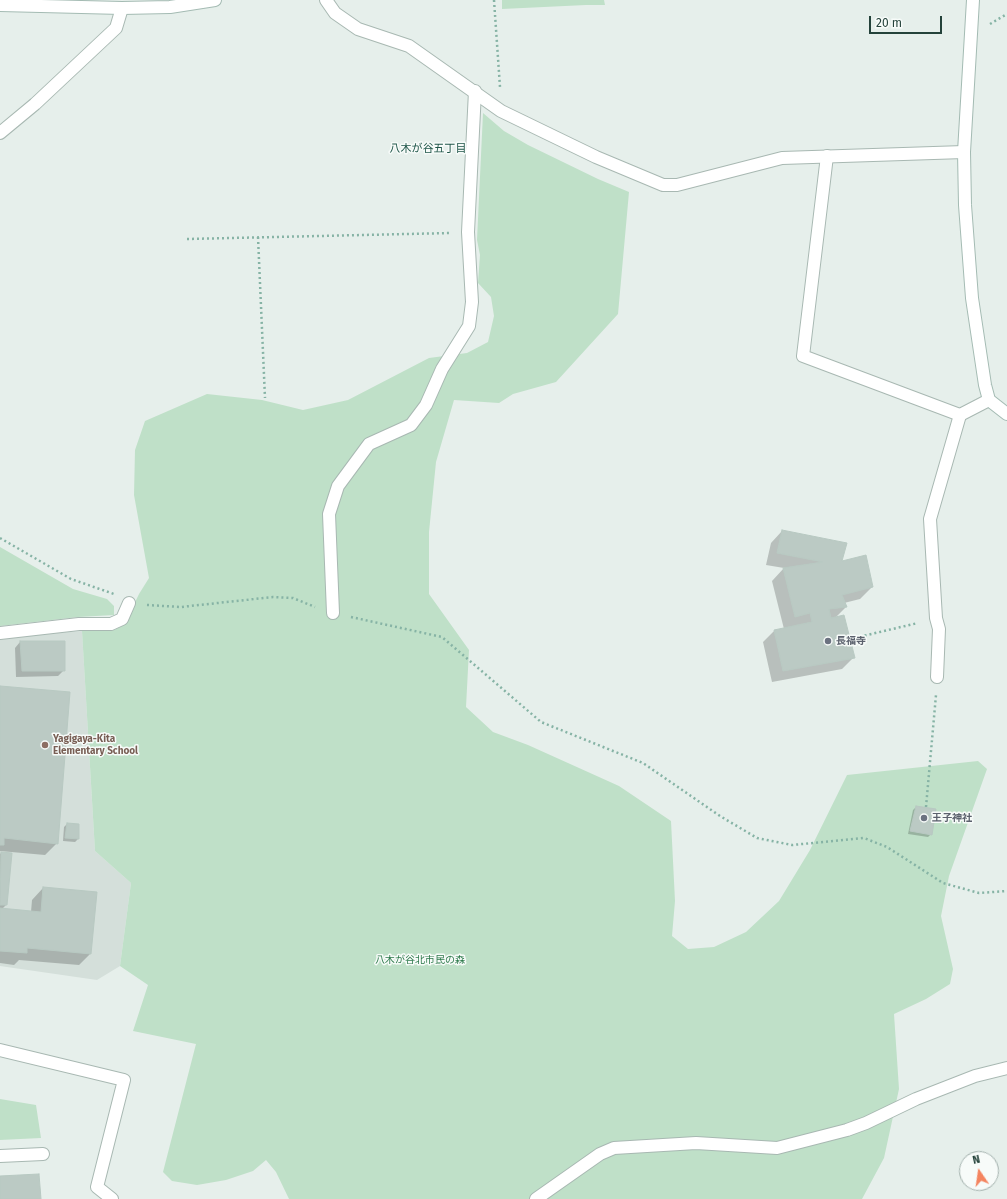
<!DOCTYPE html>
<meta charset="utf-8">
<style>
body{margin:0}
#map{position:relative;width:1007px;height:1199px;overflow:hidden;background:#e6efeb;font-family:"Fira Sans",sans-serif}
canvas{display:block}
.north{position:absolute;left:959px;top:1151px;width:40px;height:40px;box-sizing:border-box;background:#f7fbf9;border:1px solid #a3b1ad;border-radius:50%;rotate:347deg;font-size:11px;font-weight:700;line-height:16px;text-align:center;color:#24423a}
.north::after{content:'';display:block;margin:auto;width:14px;height:18px;background:#f4845f;clip-path:polygon(50% 0,100% 100%,50% 72%,0 100%)}
.scale{position:absolute;left:869px;top:16px;width:73px;height:18px;box-sizing:border-box;border:2px solid #24423a;border-top:0;padding-left:5px;font-size:12px;line-height:14px;white-space:nowrap;color:#24423a;-webkit-text-stroke:3px #f7fbf9;paint-order:stroke}
</style>
<div id="map">
<canvas width="1007" height="1199"></canvas>
<div class="north">N</div>
<div class="scale">20 m</div>
</div>
<script>
const ctx = document.querySelector('canvas').getContext('2d');
ctx.lineJoin = 'round';
function paint(path, color) { ctx.fillStyle = color; ctx.fill(path, 'evenodd'); }
const toPath = rows => new Path2D(rows.map(r => 'M' + r).join(''));
function trace(path, color, width, dash) { ctx.strokeStyle = color; ctx.lineWidth = width; ctx.lineCap = dash ? 'butt' : 'round'; ctx.setLineDash(dash || []); ctx.stroke(path); }
function write(font, color, halo, rows, align = 'center') {
  ctx.font = font + ' "Fira Sans","Noto Sans JP",sans-serif'; ctx.lineWidth = 3; ctx.setLineDash([]); ctx.textBaseline = 'middle'; ctx.strokeStyle = halo; ctx.fillStyle = color; for (const [text, x, y, turn = 0] of rows) {
    ctx.save(); ctx.translate(x, y); ctx.rotate((+turn || 0) * Math.PI / 180); ctx.textAlign = isNaN(turn) ? turn : align; if (halo) ctx.strokeText(text, 0, 0); ctx.fillText(text, 0, 0); ctx.restore();
  }
}
const built = toPath([
 [82,631,95,851,131,883,120,966,97,980,0,966,0,640,20,636]
]);
const green = toPath([
 [502,0,604,0,605,5,586,5,502,9],
 [483,113,504,131,528,145,598,179,629,192,618,314,556,382,513,394,499,403,454,400,436,462,429,532,429,594,469,650,466,707,493,732,528,745,619,786,671,821,675,901,672,936,688,949,714,947,746,932,779,901,810,850,847,775,978,761,987,769,949,876,941,916,953,969,950,984,926,999,894,1014,899,1089,884,1158,862,1199,289,1199,276,1172,266,1160,253,1171,226,1180,197,1185,172,1181,163,1172,196,1044,133,1031,148,985,120,966,131,883,95,851,82,631,114,630,124,625,139,594,149,578,134,495,135,450,145,421,207,394,262,400,303,410,348,400,429,358,467,353,488,342,494,316,491,297,478,283,480,255,477,240],
 [0,547,73,589,107,599,114,606,114,615,78,617,0,626],
 [0,1099,36,1105,41,1138,0,1140]
]);
const shadow = toPath([
 [782,531,841,562,872,587,860,599,844,603,846,607,834,619,854,657,842,669,772,682,763,642,775,630,784,629,772,581,784,568,766,565,771,543],
 [20,642,64,670,58,676,16,677,15,648],
 [0,687,57,843,45,855,0,851],
 [916,807,931,834,928,837,908,834,913,810],
 [67,824,78,825,78,839,75,842,63,841,64,827],
 [1,853,6,905,2,909,31,912,32,900,43,888,90,954,79,965,19,960,14,965,0,963,0,854]
]);
const building = toPath([
 [782,530,847,543,842,561,866,555,873,587,842,595,847,607,829,609,831,618,844,615,855,658,783,671,774,630,812,622,810,613,795,617,783,568,823,562,777,553,782,530],
 [20,641,65,641,65,671,22,671,20,641],
 [0,686,70,692,58,844,4,838,4,845,0,845,0,686],
 [916,806,936,809,932,835,910,831,916,806],
 [67,823,79,824,79,839,65,838,67,823],
 [1,852,12,853,7,905,0,905,1,852],
 [43,887,97,892,91,954,27,948,27,953,0,951,0,908,41,912,43,887],
 [39,1174,41,1199,0,1199,0,1176,39,1174]
]);
const path = toPath([
 [494,0,500,87],
 [990,24,1007,14],
 [258,237,265,398],
 [187,239,451,233],
 [0,538,71,579,114,594],
 [147,605,181,607,273,597,293,598,315,607],
 [351,617,442,637,541,722,643,763,720,816,757,838,792,845,864,838,887,847,943,883,979,893,1007,891],
 [850,639,918,623],
 [926,807,936,695]
]);
const lane = toPath([
 [326,0,335,13,358,29,409,46,501,111,596,157,663,185,677,185,782,158,964,152],
 [0,133,35,104,116,28,122,8],
 [0,633,79,624,111,624,122,619,129,603],
 [937,677,939,629,936,618,930,519,960,415],
 [0,1156,43,1154],
 [536,1199,600,1154,614,1148,696,1143,777,1148,847,1130,866,1123,916,1099,975,1076,1007,1068]
]);
const street = toPath([
 [827,156,803,356,960,415,989,400],
 [333,613,329,514,338,486,369,444,411,425,426,405,442,369,469,326,472,302,468,232,475,91],
 [0,1050,124,1080,97,1187,112,1199]
]);
const secondary = toPath([
 [973,0,964,152,965,205,972,298,985,385,989,400,1007,414],
 [0,5,122,8,170,7,215,0]
]);
const markers = [
 [828,641,4,"#6b7280"],
 [45,745,4,"#8d6e63"],
 [924,818,4,"#6b7280"]
];
const worshipNames = [
 ["長福寺",836,641],
 ["王子神社",932,818]
];
const educationNames = [
 ["Yagigaya-Kita",53,739],
 ["Elementary School",53,751]
];
const parkNames = [
 ["八木が谷北市民の森",420,960]
];
const neighbourhoodNames = [
 ["八木が谷五丁目",428,149]
];
paint(built, '#d4dfda');
paint(green, '#bfe0c8');
paint(shadow, '#0003');
paint(building, '#bbcac4');
trace(building, '#b8c9c2', 1);
trace(lane, '#a8b8b2', 14);
trace(street, '#a8b8b2', 14);
trace(secondary, '#a4bbb3', 14);
trace(path, '#86b3a5', 2.5, [2, 3]);
trace(lane, '#fff', 12);
trace(street, '#fff', 12);
trace(secondary, '#fff', 12);
for (const [x, y, r, color] of markers) { const dot = new Path2D(); dot.arc(x, y, r, 0, 2 * Math.PI); ctx.fillStyle = color; ctx.fill(dot); trace(dot, '#f7fbf9', 1.5); }
write('bold 10px', '#5b616d', '#f7fbf9', worshipNames, 'left');
write('bold 10px', '#785e54', '#f7fbf9', educationNames, 'left');
write('10px', '#2d7a4b', '#f7fbf9', parkNames);
write('11px', '#1f5548', '#f7fbf9', neighbourhoodNames);
</script>
